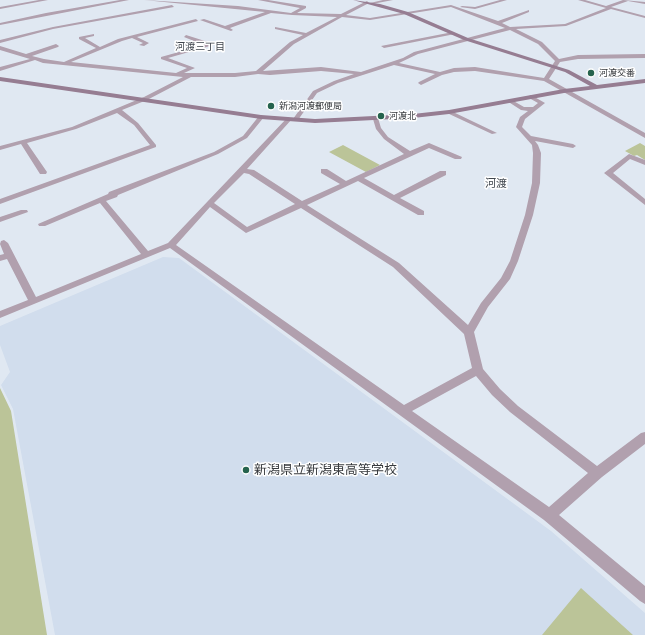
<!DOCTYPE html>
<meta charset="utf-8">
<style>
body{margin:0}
canvas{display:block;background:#e0e8f2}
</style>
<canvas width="645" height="635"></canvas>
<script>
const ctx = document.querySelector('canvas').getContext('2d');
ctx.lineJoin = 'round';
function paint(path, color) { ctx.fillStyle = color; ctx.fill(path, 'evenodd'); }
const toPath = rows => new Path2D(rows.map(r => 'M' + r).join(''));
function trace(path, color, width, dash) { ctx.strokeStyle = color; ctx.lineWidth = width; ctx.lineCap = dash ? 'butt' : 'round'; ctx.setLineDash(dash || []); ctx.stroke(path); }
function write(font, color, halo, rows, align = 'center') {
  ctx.font = font + ' "PT Sans","Noto Sans JP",sans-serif'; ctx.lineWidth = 3; ctx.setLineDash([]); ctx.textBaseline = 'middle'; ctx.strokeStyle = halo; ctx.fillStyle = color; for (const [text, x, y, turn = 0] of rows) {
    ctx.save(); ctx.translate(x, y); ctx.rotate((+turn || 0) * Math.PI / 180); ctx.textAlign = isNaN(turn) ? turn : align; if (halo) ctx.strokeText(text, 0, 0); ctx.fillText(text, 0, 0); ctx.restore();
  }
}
const built = toPath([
 [163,257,179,258,551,531,645,613,645,635,55,635,13,409,1,385,10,372,0,345,0,326]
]);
const green = toPath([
 [640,143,645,146,645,160,637,155,634,156,625,151],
 [343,145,380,165,366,172,329,152],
 [0,388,11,411,47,635,0,635],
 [581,588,633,635,542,635]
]);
const street = toPath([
 [39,0,48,0,0,9,0,7,39,0],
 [120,0,129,0,0,25,0,23,46,13,120,0],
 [144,0,238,6,291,13,300,8,258,0,268,0,306,6,306,8,297,13,341,14,367,1,369,3,346,15,370,18,451,5,498,21,529,10,529,12,502,23,510,27,565,24,606,8,578,0,585,0,606,6,623,0,645,2,645,4,628,1,611,7,645,16,645,18,611,9,566,26,516,29,542,42,559,59,578,55,645,54,645,58,578,59,560,62,549,79,645,133,645,138,544,81,475,71,454,72,442,75,421,85,418,83,419,82,435,74,394,65,338,83,317,93,298,120,296,121,293,119,313,91,334,81,354,74,321,71,270,75,258,74,235,77,191,77,147,100,122,110,138,123,156,145,156,147,0,204,0,199,150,145,134,125,117,113,76,129,27,143,47,172,46,174,40,174,21,144,0,150,0,146,72,127,144,97,183,77,43,63,35,60,0,71,0,67,30,59,0,50,0,46,26,54,56,44,59,46,58,47,32,56,44,59,64,62,96,48,79,39,79,37,94,34,94,36,85,38,100,47,118,39,196,19,198,21,137,37,149,43,144,46,139,45,143,43,132,38,122,41,71,62,176,73,187,68,161,59,161,57,204,45,184,37,186,35,208,42,210,46,168,58,195,68,184,73,235,73,256,71,290,42,303,35,275,29,275,27,306,33,337,17,292,15,271,13,230,28,233,30,231,31,200,20,204,19,225,26,265,12,144,0],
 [451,7,505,28,414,52,403,58,361,72,321,67,263,71,294,44,342,17,370,20,451,7],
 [510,30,538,44,555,61,544,78,475,67,454,68,440,72,399,63,418,54,510,30],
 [383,0,393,0,372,4,370,3,383,0],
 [500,0,507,0,475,9,460,7,462,6,475,7,500,0],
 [172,5,174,7,53,29,0,43,0,40,53,27,172,5],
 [453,32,455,34,384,48,381,46,453,32],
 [531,95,545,103,525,119,522,127,531,136,573,144,576,146,573,148,535,141,538,145,541,153,540,183,533,215,518,261,510,279,488,307,474,332,483,369,500,389,518,406,597,466,641,433,645,432,645,444,602,477,559,515,645,586,645,604,640,601,544,520,170,248,0,318,0,311,28,300,7,259,0,261,0,255,4,254,0,244,1,241,4,240,8,243,36,297,141,254,100,203,45,226,39,226,38,224,108,194,109,192,214,152,243,136,259,116,261,115,264,117,247,138,218,154,118,195,117,197,106,201,148,251,168,243,287,118,292,119,247,169,254,170,302,201,340,184,321,173,321,169,327,169,346,181,404,154,384,139,376,129,373,119,378,118,381,128,388,137,410,151,429,143,462,157,461,159,455,159,429,148,364,178,394,195,440,171,446,171,446,175,400,198,424,211,424,215,418,215,358,181,307,205,399,263,468,325,481,303,501,278,510,261,525,215,532,183,533,153,532,145,516,127,520,117,528,111,521,110,507,101,510,99,524,107,533,107,538,103,529,98,529,96,531,95],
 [244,173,249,174,295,204,247,227,214,203,244,173],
 [210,207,246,233,301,208,393,267,464,334,472,368,404,405,176,245,210,207],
 [476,376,492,395,510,412,588,473,549,507,412,411,476,376],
 [447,111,451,111,497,133,492,134,447,113,447,111],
 [629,154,645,160,645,165,630,159,613,173,645,199,645,205,604,173,629,154],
 [21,210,27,210,28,212,0,222,0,217,21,210]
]);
const secondary = toPath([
 [353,0,380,4,408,12,468,38,569,70,597,85,645,79,645,83,564,93,449,114,413,118,315,123,261,119,0,81,0,77,261,115,315,119,413,114,449,110,564,89,590,86,565,72,464,40,404,14,353,0]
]);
const markers = [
 [591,73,4,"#26634e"],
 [271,106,4,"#26634e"],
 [381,116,4,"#26634e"],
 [246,470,4,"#26634e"]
];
const farPoinames = [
 ["河渡交番",599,73],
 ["新潟河渡郵便局",279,106],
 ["河渡北",389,116]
];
const farNeighbourhoodnames = [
 ["河渡三丁目",200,47]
];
const farQuarternames = [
 ["河渡",496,184]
];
const nearPoinames = [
 ["新潟県立新潟東高等学校",254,470]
];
paint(built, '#d1dded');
paint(green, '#bbc498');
paint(street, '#b1a0ae');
paint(secondary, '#967d92');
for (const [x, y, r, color] of markers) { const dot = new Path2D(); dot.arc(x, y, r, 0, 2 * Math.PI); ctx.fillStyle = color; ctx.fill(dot); trace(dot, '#fff', 1.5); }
write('9px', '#373a3e', '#fff', farPoinames, 'left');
write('10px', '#3f454d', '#fff', farNeighbourhoodnames);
write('11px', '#3f454d', '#fff', farQuarternames);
write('13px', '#373a3e', '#fff', nearPoinames, 'left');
</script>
